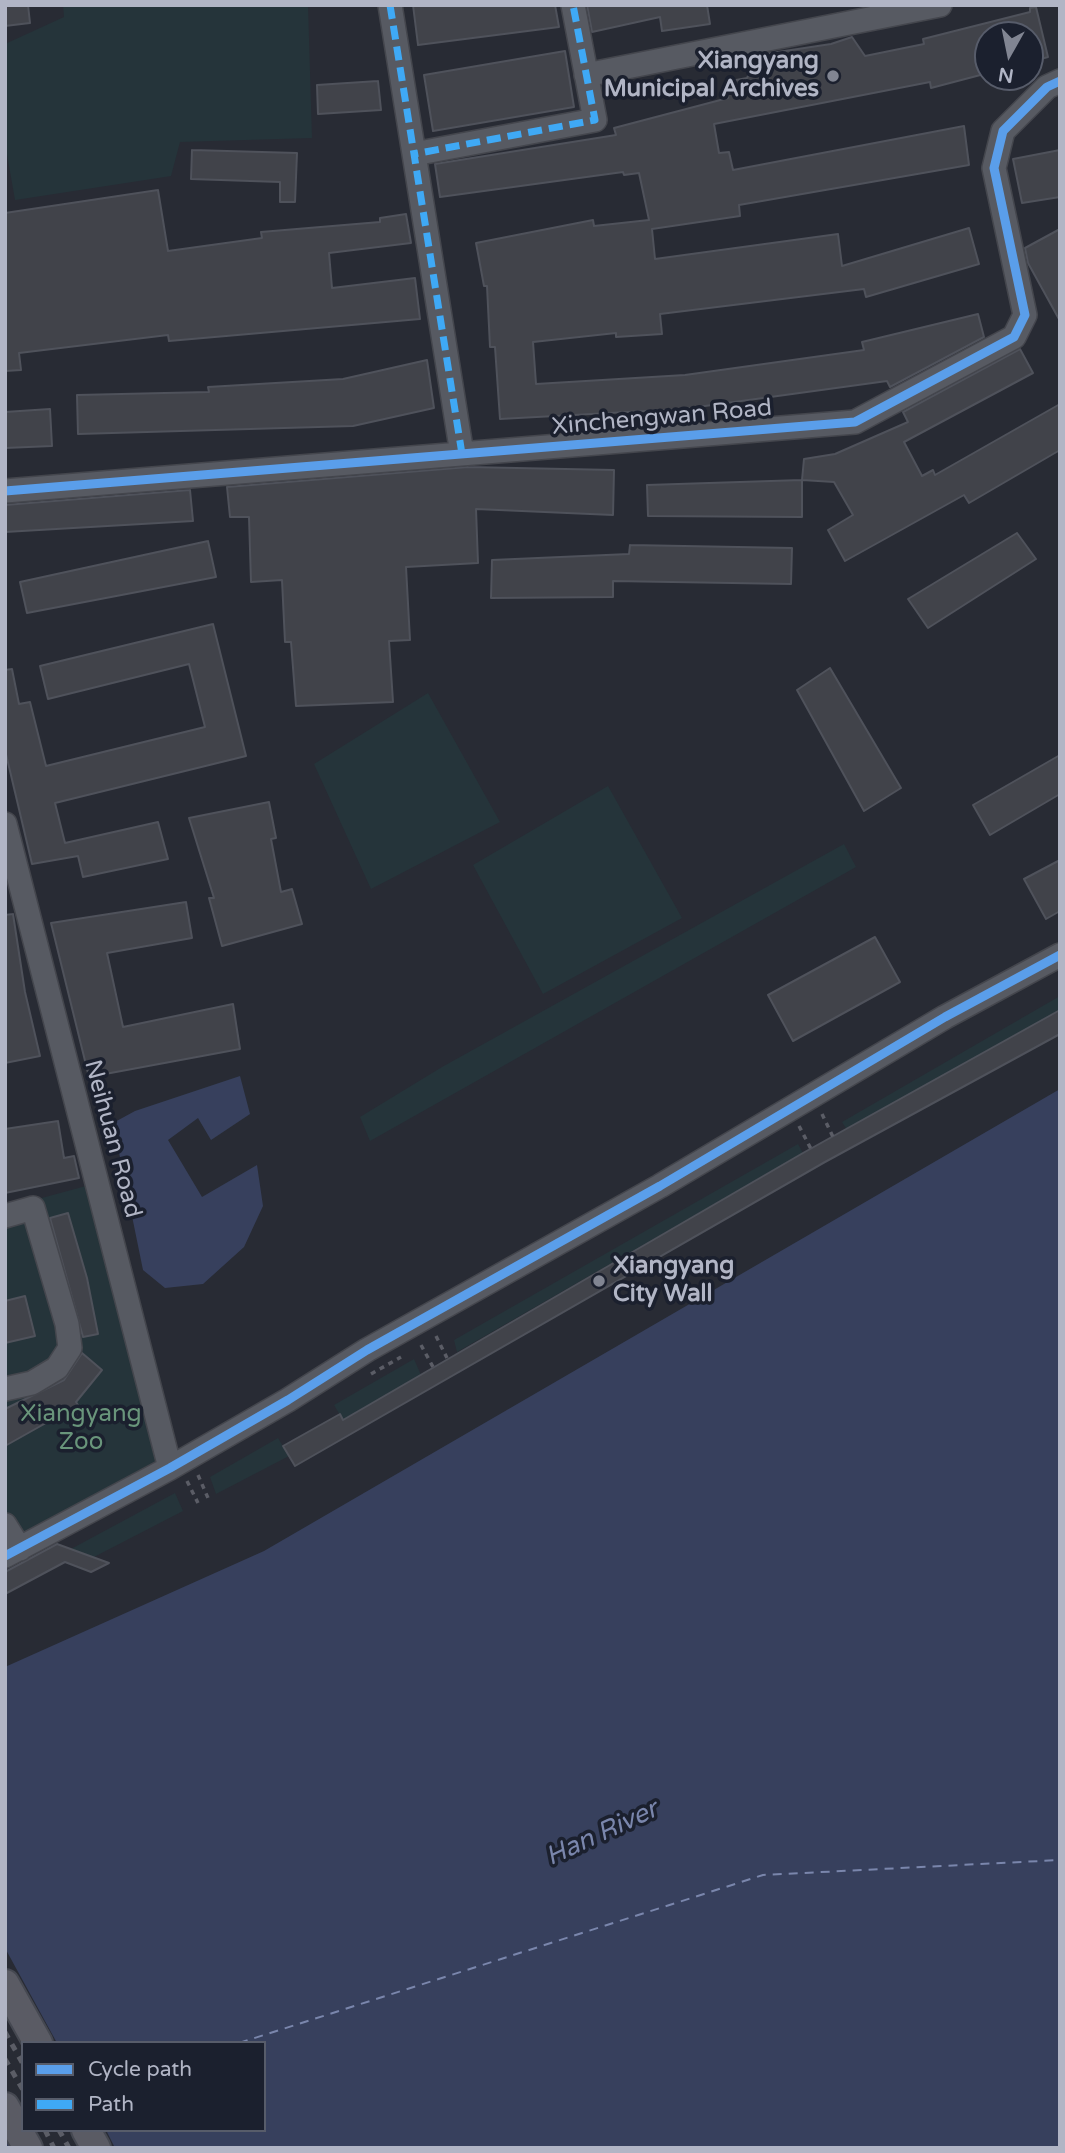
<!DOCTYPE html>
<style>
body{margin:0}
#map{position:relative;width:1065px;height:2153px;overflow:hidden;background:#282b34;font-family:"Varela Round",sans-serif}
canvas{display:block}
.frame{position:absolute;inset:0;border:7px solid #b1b5c5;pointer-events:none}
.legend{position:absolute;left:21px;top:2041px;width:245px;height:91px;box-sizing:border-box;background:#1b202e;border:2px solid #575c6a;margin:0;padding:9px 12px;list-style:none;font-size:21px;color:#b1b5c5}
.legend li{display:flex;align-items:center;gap:14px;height:35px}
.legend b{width:35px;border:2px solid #575c6a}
.north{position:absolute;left:974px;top:21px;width:70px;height:70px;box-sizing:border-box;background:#1b202e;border:2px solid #575c6a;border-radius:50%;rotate:189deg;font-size:19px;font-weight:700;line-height:28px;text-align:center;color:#b1b5c5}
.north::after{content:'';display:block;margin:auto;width:24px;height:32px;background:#818592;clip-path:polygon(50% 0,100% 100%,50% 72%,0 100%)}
</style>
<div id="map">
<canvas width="1065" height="2153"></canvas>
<div class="frame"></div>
<ul class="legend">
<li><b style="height:9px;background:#5a9eea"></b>Cycle path</li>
<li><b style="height:9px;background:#3fa9f5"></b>Path</li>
</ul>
<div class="north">N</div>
</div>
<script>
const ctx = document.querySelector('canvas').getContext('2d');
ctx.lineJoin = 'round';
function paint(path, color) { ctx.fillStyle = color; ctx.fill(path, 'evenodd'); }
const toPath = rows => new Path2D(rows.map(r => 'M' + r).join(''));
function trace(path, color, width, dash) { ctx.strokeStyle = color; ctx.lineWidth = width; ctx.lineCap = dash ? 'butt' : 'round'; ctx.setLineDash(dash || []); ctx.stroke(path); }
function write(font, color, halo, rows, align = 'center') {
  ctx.font = font + ' "Varela Round",sans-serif'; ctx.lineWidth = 7; ctx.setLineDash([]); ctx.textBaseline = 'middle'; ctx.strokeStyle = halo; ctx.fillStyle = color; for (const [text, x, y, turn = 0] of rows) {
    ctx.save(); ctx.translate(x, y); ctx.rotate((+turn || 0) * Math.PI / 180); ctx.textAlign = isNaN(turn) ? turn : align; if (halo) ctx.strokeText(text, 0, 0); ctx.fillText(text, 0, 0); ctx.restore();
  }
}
const green = toPath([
 [63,5,308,5,312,138,180,142,171,176,15,200,5,143,5,44,64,17],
 [428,693,500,822,371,889,314,764],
 [608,786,682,918,543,994,473,865],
 [844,844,856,867,370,1141,360,1117,442,1067],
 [1060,996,1060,1010,847,1130,842,1122],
 [798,1144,803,1153,457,1352,454,1340],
 [97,1183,170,1468,5,1556,5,1208],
 [414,1359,421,1375,343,1420,334,1405],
 [278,1438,289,1456,216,1494,210,1477],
 [175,1493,183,1511,94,1557,71,1549]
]);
const water = toPath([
 [240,1076,250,1114,211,1140,198,1118,168,1140,202,1197,257,1165,263,1206,244,1247,203,1284,165,1288,143,1270,113,1123,135,1111],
 [1060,1089,1060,2148,5,2148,5,1667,264,1551],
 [23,2043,264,2043,264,2130,23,2130]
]);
const pier = toPath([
 [5,1948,57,2043,23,2043,23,2130,106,2130,115,2148,14,2148,5,2132]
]);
const ferry = toPath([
 [239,2043,763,1875,1060,1860]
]);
const building = toPath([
 [5,5,28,5,30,23,5,26,5,5],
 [413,5,555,5,559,27,418,45,413,5],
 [587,5,707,5,710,24,662,31,660,17,592,32,587,5],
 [1036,7,1048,57,1030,62,1030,35,988,35,988,73,931,88,930,82,714,124,719,153,729,152,733,170,964,126,969,165,739,205,740,216,652,229,655,259,838,234,842,266,969,228,979,264,866,297,864,289,660,314,662,334,616,337,616,333,533,342,536,384,685,375,864,350,862,342,978,314,984,337,890,387,887,381,683,409,500,419,495,347,490,347,487,286,484,286,476,243,593,220,594,226,649,220,639,173,624,175,623,172,440,197,435,164,616,135,614,128,728,98,725,82,747,78,758,55,831,44,852,37,865,56,924,44,923,39,1030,12,1030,8,1036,7],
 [565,51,574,107,433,131,424,75,565,51],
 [378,81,381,110,318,114,317,85,378,81],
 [192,150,297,153,295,202,280,202,280,182,191,179,192,150],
 [1060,150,1060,197,1022,203,1013,159,1060,150],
 [158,190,168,251,262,238,261,232,380,222,380,218,406,214,411,243,329,253,332,288,415,278,420,319,169,341,168,335,19,353,21,370,5,371,5,213,158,190],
 [1060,229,1060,321,1028,263,1025,248,1060,229],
 [1020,349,1033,373,904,442,922,476,933,470,935,475,1060,404,1060,450,969,503,964,495,845,561,828,530,853,515,834,482,802,480,804,459,835,454,908,422,903,412,1020,349],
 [427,360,434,408,353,426,78,434,77,395,209,392,208,387,343,379,427,360],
 [50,409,52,446,5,448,5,412,50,409],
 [468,467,614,470,613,515,476,509,478,563,406,567,410,640,389,641,393,702,296,706,291,642,285,642,282,580,251,582,249,517,230,517,227,487,468,467],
 [802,480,802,517,648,516,647,485,802,480],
 [190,490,193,521,5,532,5,505,190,490],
 [1017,533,1036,559,928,628,908,599,1017,533],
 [208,541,216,577,27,613,20,582,208,541],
 [630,545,792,548,791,584,613,581,613,597,491,598,492,560,629,554,630,545],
 [213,624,246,756,55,803,65,843,158,822,168,859,83,877,78,856,32,864,5,750,5,670,12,669,19,704,30,702,46,766,205,727,189,664,48,699,40,666,213,624],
 [830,668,901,788,864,811,797,690,830,668],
 [1060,755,1060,794,990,835,973,805,1060,755],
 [269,802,276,838,271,839,281,892,292,889,302,924,222,946,209,898,214,898,189,818,269,802],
 [1060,860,1060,911,1046,919,1024,879,1060,860],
 [186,902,192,938,107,953,123,1027,233,1004,240,1049,89,1077,51,923,186,902],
 [13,914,25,992,40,1056,5,1063,5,915,13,914],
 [875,937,900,982,793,1041,768,995,875,937],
 [1060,1010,1060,1034,825,1162,295,1466,283,1446,340,1414,343,1420,803,1153,1060,1010],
 [58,1121,64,1158,74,1156,79,1178,5,1193,5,1129,58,1121],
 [68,1213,87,1278,98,1334,83,1337,50,1218,68,1213],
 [25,1296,35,1336,5,1343,5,1301,25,1296],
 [82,1353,102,1370,76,1402,78,1405,5,1446,5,1409,64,1380,82,1353],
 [57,1544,109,1563,91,1572,65,1562,5,1594,5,1572,57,1544]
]);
const path = toPath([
 [822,1114,833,1137],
 [799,1126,811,1149],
 [436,1336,447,1358],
 [421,1345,433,1367],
 [371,1374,401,1357],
 [198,1475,208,1498],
 [187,1481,198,1503]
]);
const minor = toPath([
 [390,5,414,154],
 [586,75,940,5],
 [462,454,414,154,595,120,573,5],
 [5,491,855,422,1014,337,1025,315,994,168,1003,131,1047,87,1060,81],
 [5,824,170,1468],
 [5,1216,33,1208,67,1324,70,1348,57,1368,32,1383,5,1389],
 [5,1525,20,1549],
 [5,1556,170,1468,288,1400,367,1350,660,1186,945,1017,1060,955]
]);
const major = toPath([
 [5,1984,38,2043],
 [5,2107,28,2148],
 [86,2130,96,2148]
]);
const rail = toPath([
 [5,2032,23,2064],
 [5,2059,23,2090],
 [45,2130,54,2148],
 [59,2130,69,2148]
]);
const quiet = toPath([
 [390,5,414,154],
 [462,454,414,154,595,120,573,5]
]);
const cycleway = toPath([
 [5,491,855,422,1014,337,1025,315,994,168,1003,131,1047,87,1060,81],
 [5,1556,170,1468,288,1400,367,1350,660,1186,945,1017,1060,955]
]);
const markers = [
 [833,76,7,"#818592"],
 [599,1281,7,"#818592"]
];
const poiNames = [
 ["Xiangyang",819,62],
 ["Municipal Archives",819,90],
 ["Xiangyang",613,1267,"left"],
 ["City Wall",613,1295,"left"]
];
const streetNames = [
 ["Xinchengwan Road",662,418,-5],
 ["Neihuan Road",112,1139,75]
];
const parkNames = [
 ["Xiangyang",81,1415],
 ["Zoo",81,1443]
];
const waterNames = [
 ["Han River",602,1834,-25]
];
paint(green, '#25343a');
paint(water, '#37405d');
paint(pier, '#282b34');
trace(ferry, '#7a86ac', 2, [9, 7]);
paint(building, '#41434a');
trace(building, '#4f525b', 2);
trace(minor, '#44464d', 26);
trace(major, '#454851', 32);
trace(path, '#5b5d66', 3.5, [5, 5]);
trace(minor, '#575a62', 23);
trace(major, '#5a5b64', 28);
trace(rail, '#5b5d66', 5, [7, 7]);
trace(quiet, '#3fa9f5', 7, [14, 7]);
trace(cycleway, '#5a9eea', 9);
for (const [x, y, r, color] of markers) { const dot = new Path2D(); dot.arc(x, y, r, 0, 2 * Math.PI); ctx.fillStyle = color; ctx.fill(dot); trace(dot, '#1b202e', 2.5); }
write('bold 24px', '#b1b5c5', '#1b202e', poiNames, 'right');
write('24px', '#b1b5c5', '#1b202e', streetNames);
write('24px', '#69957b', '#1b202e', parkNames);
write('italic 26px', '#7a86ac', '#1b202e', waterNames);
</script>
